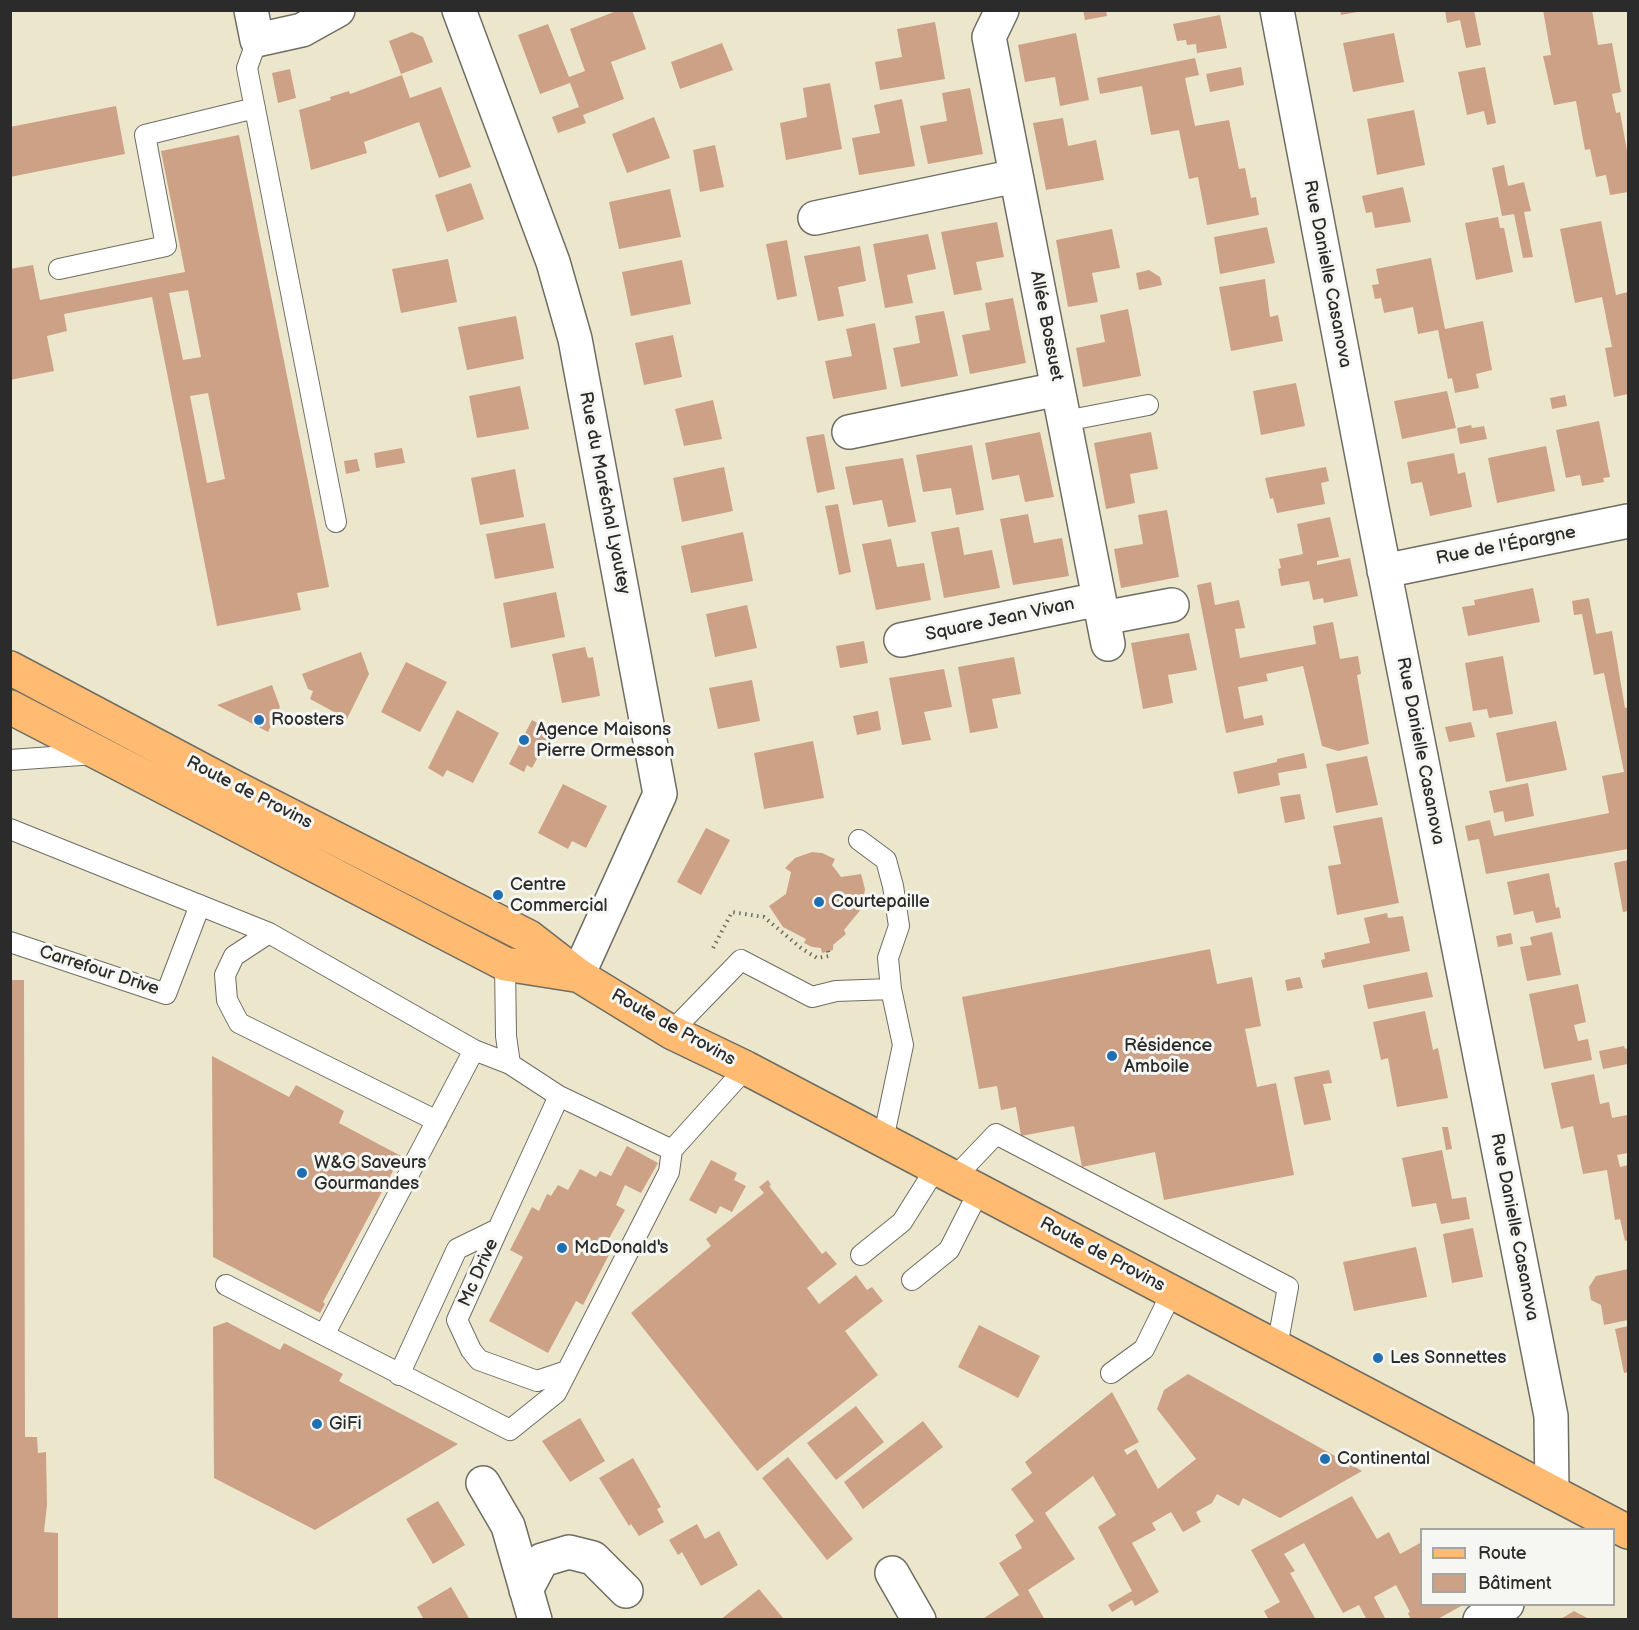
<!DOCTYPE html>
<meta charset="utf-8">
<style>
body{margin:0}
#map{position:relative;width:1639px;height:1630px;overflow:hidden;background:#ece7cc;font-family:"Balsamiq Sans",sans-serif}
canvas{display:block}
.frame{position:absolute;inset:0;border:12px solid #2b2b2b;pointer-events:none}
.legend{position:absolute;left:1420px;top:1528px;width:195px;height:78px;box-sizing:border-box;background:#f6f6f2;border:2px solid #a5a5a2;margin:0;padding:8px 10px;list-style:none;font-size:18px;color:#2b2b2b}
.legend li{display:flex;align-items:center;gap:12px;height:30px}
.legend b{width:30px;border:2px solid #a5a5a2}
</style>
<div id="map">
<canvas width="1639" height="1630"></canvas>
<div class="frame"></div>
<ul class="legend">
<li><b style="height:8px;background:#ffbb71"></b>Route</li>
<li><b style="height:16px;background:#cda186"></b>Bâtiment</li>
</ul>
</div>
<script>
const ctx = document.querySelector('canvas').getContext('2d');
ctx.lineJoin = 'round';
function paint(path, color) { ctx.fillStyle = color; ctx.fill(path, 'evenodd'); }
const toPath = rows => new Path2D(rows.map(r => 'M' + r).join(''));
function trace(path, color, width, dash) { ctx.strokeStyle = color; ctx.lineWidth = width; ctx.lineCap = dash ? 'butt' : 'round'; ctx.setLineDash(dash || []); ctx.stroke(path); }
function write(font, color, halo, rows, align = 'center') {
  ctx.font = font + ' "Balsamiq Sans",sans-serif'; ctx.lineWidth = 6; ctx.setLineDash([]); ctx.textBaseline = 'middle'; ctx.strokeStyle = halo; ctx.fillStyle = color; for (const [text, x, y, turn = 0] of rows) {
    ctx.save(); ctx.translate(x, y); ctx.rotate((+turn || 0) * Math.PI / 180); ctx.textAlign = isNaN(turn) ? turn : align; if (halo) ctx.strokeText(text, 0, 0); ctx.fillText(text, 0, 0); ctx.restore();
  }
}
const building = toPath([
 [619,10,632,10,646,49,611,62,624,99,583,115,586,123,558,133,552,117,579,107,570,83,540,94,518,35,548,24,569,77,585,71,570,29],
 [1083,10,1106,10,1107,16,1085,20],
 [1340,10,1357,10,1357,12,1341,15],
 [1445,10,1474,10,1481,45,1466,48,1460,20,1447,23],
 [1543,10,1592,10,1598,45,1612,43,1621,92,1612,94,1616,113,1620,112,1628,156,1628,192,1610,195,1606,175,1596,177,1590,149,1585,150,1576,101,1554,105,1543,56,1551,55],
 [1220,15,1227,48,1197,53,1196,44,1187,45,1186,40,1177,41,1173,24],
 [935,22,945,79,880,90,875,62,902,57,897,29],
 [412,32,423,37,433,62,401,74,389,41],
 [1076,33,1089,100,1060,106,1055,77,1025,82,1018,45],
 [1394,33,1404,82,1353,92,1343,43],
 [722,43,733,70,680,89,671,62],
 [1195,58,1199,75,1185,78,1195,126,1229,120,1239,169,1245,168,1251,198,1256,197,1259,215,1207,225,1198,177,1189,179,1179,130,1151,135,1142,86,1100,94,1097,78],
 [1241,67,1244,85,1210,92,1206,74],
 [1485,67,1496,123,1487,125,1484,111,1467,115,1458,72],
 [290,69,296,98,278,103,272,73],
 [402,75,410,98,441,87,471,167,439,178,419,122,364,142,367,153,311,170,299,110,331,100,330,97,349,91,350,94],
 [830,83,842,149,786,160,780,123,807,117,803,88],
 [970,88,983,154,928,164,920,126,947,121,942,93],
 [902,99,915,166,859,175,852,138,880,133,874,105],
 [116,106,125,154,10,177,10,127],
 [1414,110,1425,165,1377,175,1367,119],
 [654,117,670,158,627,173,612,134],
 [1063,118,1068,146,1096,140,1104,180,1046,190,1033,123],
 [239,135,329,587,297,593,301,610,217,626,152,297,64,314,67,331,47,336,54,371,10,380,10,269,33,265,40,300,185,272,161,151],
 [188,290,201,357,183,360,169,293],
 [208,393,225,479,207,483,190,396],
 [715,145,724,187,700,192,693,150],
 [1504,165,1508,186,1524,182,1531,211,1524,212,1533,257,1523,258,1514,214,1502,216,1492,168],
 [471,183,484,219,447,232,435,195],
 [1403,187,1411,222,1375,228,1372,212,1366,213,1362,196],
 [670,189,681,237,619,249,609,202],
 [1498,217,1500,228,1504,228,1513,272,1476,280,1465,223],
 [1601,221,1616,295,1628,292,1628,394,1614,397,1605,348,1612,347,1602,297,1575,303,1560,229],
 [997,222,1004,257,976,262,982,290,954,295,941,232],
 [1267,227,1275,263,1220,274,1214,237],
 [1112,229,1120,268,1092,273,1098,302,1068,307,1056,240],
 [928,234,936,269,907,275,913,303,885,308,873,244],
 [787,240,797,296,777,300,766,244],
 [860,246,866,281,838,287,844,316,818,321,804,256],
 [1431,258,1445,329,1483,321,1492,370,1476,374,1479,388,1455,393,1452,378,1448,379,1438,330,1418,334,1413,307,1384,313,1381,298,1375,299,1372,285,1379,284,1376,269],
 [448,259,457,302,401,313,392,269],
 [682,260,691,304,631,316,622,272],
 [1149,270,1160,277,1162,285,1139,290,1136,273],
 [1265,279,1270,317,1278,315,1283,341,1231,351,1219,287],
 [1013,298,1026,363,970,374,962,335,990,330,985,303],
 [1128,309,1141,376,1083,387,1076,348,1105,342,1100,315],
 [944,311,958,376,901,387,893,348,920,343,915,316],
 [516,316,524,359,467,370,458,327],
 [875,323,887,389,833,399,825,361,852,356,846,329],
 [673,335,682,377,644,385,635,343],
 [1296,383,1305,426,1261,435,1253,391],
 [520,386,529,429,477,438,469,396],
 [1447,391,1456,428,1402,439,1394,401],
 [1565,395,1567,406,1552,409,1550,398],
 [713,400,722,439,684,446,675,409],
 [1599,421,1610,477,1603,478,1604,482,1582,486,1580,475,1566,478,1556,430],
 [1471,425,1472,428,1484,426,1487,439,1460,444,1457,428],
 [1040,432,1054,497,1025,502,1019,475,992,480,985,443],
 [1151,432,1158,469,1130,474,1135,503,1106,509,1094,443],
 [824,434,835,489,817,493,806,437],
 [972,445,984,510,956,515,951,488,923,492,916,455],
 [1546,446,1555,491,1497,503,1488,458],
 [402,448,405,463,376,468,374,453],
 [1454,453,1458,474,1465,472,1472,507,1430,516,1422,482,1411,484,1407,462],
 [903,458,916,522,888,527,882,500,853,505,845,467],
 [357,459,360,471,346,474,344,461],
 [724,467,733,511,682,522,673,478],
 [1326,467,1329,481,1321,483,1325,504,1277,513,1273,498,1270,499,1265,478],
 [515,469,524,517,480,525,471,478],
 [838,504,851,572,839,575,825,506],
 [1167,510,1179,577,1121,588,1114,549,1143,544,1138,515],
 [1028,514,1034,543,1062,538,1069,576,1013,585,1000,519],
 [1330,517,1339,557,1317,561,1317,565,1350,558,1358,596,1324,603,1323,598,1313,600,1309,581,1281,586,1278,569,1281,568,1279,559,1303,554,1297,524],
 [545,523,554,568,495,579,486,534],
 [959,527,964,555,992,550,1000,588,944,598,931,532],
 [743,532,753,581,691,593,681,546],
 [891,539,897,567,924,563,931,600,876,610,862,544],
 [1211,582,1215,605,1239,600,1245,628,1235,629,1240,658,1316,644,1313,626,1333,622,1340,659,1358,656,1361,674,1357,675,1369,744,1338,751,1322,746,1303,666,1266,674,1268,681,1238,687,1244,719,1262,715,1264,725,1226,733,1197,585],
 [1533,588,1540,622,1468,636,1462,607,1475,605,1474,600],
 [556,592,565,637,511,648,503,603],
 [1589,598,1596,634,1612,631,1625,708,1628,707,1628,849,1486,874,1479,839,1468,841,1465,826,1490,820,1494,836,1609,813,1602,776,1624,772,1604,673,1594,675,1582,614,1574,615,1572,601],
 [747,605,757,648,715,657,706,614],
 [1189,633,1197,670,1168,675,1173,703,1143,709,1131,643],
 [864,641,868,663,840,668,836,646],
 [585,647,588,658,593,657,600,696,562,703,552,654],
 [361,652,369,674,347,719,310,699,313,691,308,689,302,674],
 [1503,656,1513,714,1489,718,1487,709,1473,711,1465,663],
 [1014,657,1021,694,992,699,998,728,970,733,958,667],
 [406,662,447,682,420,732,381,712],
 [944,669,952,707,924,712,931,740,902,745,889,678],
 [752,680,760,721,718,729,709,688],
 [272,685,280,707,268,732,217,705],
 [457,710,499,733,473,783,447,770,443,777,428,768],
 [878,711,881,730,857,735,853,716],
 [532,720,552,731,532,768,527,765,524,772,509,764],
 [1556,721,1567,770,1506,782,1496,733],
 [1471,722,1475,737,1449,742,1445,727],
 [813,741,824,798,764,809,754,753],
 [1304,753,1307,768,1278,773,1280,785,1238,794,1233,772,1277,762,1277,759],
 [1367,756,1378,805,1336,813,1326,764],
 [1528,783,1534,816,1505,822,1503,811,1494,813,1489,791],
 [563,784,607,806,586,848,572,841,568,849,538,833],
 [1300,794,1305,819,1285,823,1280,797],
 [1382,817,1399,903,1337,915,1328,866,1341,864,1333,826],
 [706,828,730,840,701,895,677,882],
 [812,852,822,853,835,859,832,865,841,877,861,874,865,889,862,908,844,930,846,934,833,945,833,950,822,953,821,948,812,947,804,943,806,939,783,927,769,906,786,894,791,872,785,868,795,858],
 [1628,860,1628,911,1623,912,1614,863],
 [1549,873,1556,908,1559,907,1561,918,1536,923,1533,911,1514,915,1507,882],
 [1387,913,1388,918,1403,916,1410,951,1323,968,1321,960,1325,959,1324,953,1370,943,1364,918],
 [1552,932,1561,975,1527,981,1520,947,1532,945,1530,937],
 [1511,933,1513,944,1498,947,1496,936],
 [1210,949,1217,984,1252,977,1261,1026,1245,1029,1257,1087,1276,1083,1294,1175,1164,1200,1155,1152,1082,1167,1074,1126,1021,1136,1016,1107,1001,1110,997,1086,979,1089,962,997],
 [1427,972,1433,997,1368,1009,1363,985],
 [1300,977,1303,988,1287,991,1285,980],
 [10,980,24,980,25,1437,37,1437,38,1453,46,1452,47,1505,44,1532,58,1533,58,1620,10,1620],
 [1578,984,1586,1022,1574,1025,1578,1041,1588,1039,1592,1060,1544,1069,1529,994],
 [1425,1011,1433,1050,1438,1048,1448,1098,1397,1107,1388,1058,1381,1060,1373,1022],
 [1624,1046,1625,1049,1628,1048,1628,1064,1603,1069,1599,1051],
 [212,1056,289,1097,296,1085,344,1111,339,1123,401,1156,323,1302,325,1304,320,1313,213,1257],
 [1329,1070,1332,1083,1323,1084,1331,1120,1304,1125,1294,1077],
 [1594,1074,1600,1104,1609,1102,1612,1118,1627,1115,1628,1120,1628,1153,1617,1155,1620,1167,1628,1165,1628,1240,1625,1241,1620,1219,1615,1220,1607,1170,1583,1174,1573,1126,1561,1129,1551,1083],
 [1442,1127,1448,1127,1452,1149,1446,1150],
 [627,1146,658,1163,641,1193,625,1185,616,1205,625,1210,607,1242,614,1245,583,1305,576,1301,548,1353,489,1321,523,1257,510,1250,532,1207,539,1211,547,1194,551,1196,558,1185,568,1190,580,1169,596,1177,600,1171,611,1176],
 [1442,1150,1452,1199,1466,1197,1470,1219,1441,1224,1436,1203,1412,1207,1402,1158],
 [711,1160,737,1173,734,1180,746,1186,732,1212,720,1206,716,1214,689,1200],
 [768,1180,771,1185,769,1186,822,1254,826,1251,837,1264,807,1288,819,1304,856,1275,867,1290,872,1287,883,1301,845,1331,878,1375,757,1471,631,1313,711,1246,706,1239,764,1193,759,1187],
 [1473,1228,1483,1277,1452,1283,1443,1234],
 [1416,1247,1427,1297,1354,1311,1343,1262],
 [1628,1269,1628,1320,1604,1325,1601,1305,1591,1300,1589,1287,1596,1276],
 [227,1322,280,1350,284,1343,343,1374,339,1381,458,1444,315,1530,214,1478,213,1327],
 [979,1325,1040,1356,1018,1398,958,1367],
 [1628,1326,1628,1372,1624,1373,1615,1329],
 [1188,1374,1342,1460,1341,1464,1349,1468,1350,1464,1362,1471,1280,1518,1243,1498,1239,1506,1217,1494,1212,1503,1196,1512,1201,1522,1183,1532,1171,1512,1152,1523,1156,1530,1132,1543,1159,1592,1135,1606,1132,1600,1112,1612,1108,1605,1132,1591,1098,1527,1116,1515,1093,1476,1045,1513,1075,1559,1028,1590,1045,1620,981,1620,1019,1595,999,1563,1022,1548,1015,1535,1034,1521,1011,1489,1032,1473,1025,1462,1112,1392,1139,1442,1124,1450,1127,1455,1136,1449,1158,1489,1196,1459,1157,1409,1164,1390],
 [856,1406,884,1442,836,1480,807,1443],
 [580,1418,605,1461,570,1482,542,1441],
 [923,1421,943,1447,863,1509,844,1482],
 [788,1457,853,1539,827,1560,762,1478],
 [633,1458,661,1507,657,1509,664,1522,639,1536,631,1524,629,1526,599,1478],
 [1352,1496,1377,1539,1389,1532,1400,1554,1422,1542,1422,1605,1463,1605,1436,1620,1411,1620,1408,1613,1410,1612,1396,1585,1374,1597,1386,1620,1367,1620,1359,1605,1343,1613,1304,1543,1284,1554,1295,1571,1290,1573,1316,1620,1269,1620,1264,1611,1280,1602,1251,1550],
 [438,1501,465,1545,433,1564,406,1519],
 [697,1524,705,1539,719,1531,738,1565,701,1586,682,1552,678,1555,669,1540],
 [451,1587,470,1620,424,1620,417,1607],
 [759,1589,783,1618,720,1620],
 [1574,1611,1591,1620,1559,1620]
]);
const path = toPath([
 [713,948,732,912,764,917,801,948,817,958,829,956,828,951]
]);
const lane = toPath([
 [257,40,247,68,336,522],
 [59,269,166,246,145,135,255,108],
 [1065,421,1148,405],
 [10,760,95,754],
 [10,829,269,933,474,1050],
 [859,840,886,860,893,886,899,926,888,958,891,989],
 [269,933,234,956,225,975,227,1000,239,1023,437,1121],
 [10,942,166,994,200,905],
 [505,964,506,1036,510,1064],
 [671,1032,741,960,812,997,836,991,891,989,903,1045,883,1140],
 [954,1178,996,1134,1288,1287,1277,1347],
 [498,1229,457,1320,471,1350,479,1360,537,1381,567,1371],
 [861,1255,902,1222,936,1168],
 [912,1280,949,1250,979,1191],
 [226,1285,510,1430,556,1393,669,1172,672,1150],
 [324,1335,474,1050,510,1064,559,1096,672,1150,746,1068],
 [1111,1373,1144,1349,1172,1292],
 [399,1375,457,1249,498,1229,559,1096]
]);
const street = toPath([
 [251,10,257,40,302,30,338,10],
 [459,10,553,262,575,339,660,794,578,975],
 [1002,10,989,37,1108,644],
 [1277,10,1372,508,1551,1416,1552,1492],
 [815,218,1016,176],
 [849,432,1058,389],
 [1384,571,1628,521],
 [1103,618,1172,605],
 [901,640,1099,599],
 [483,1483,508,1526,535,1620],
 [892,1573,919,1620],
 [526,1590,542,1560,569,1552,593,1558,626,1591],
 [1480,1620,1507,1604]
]);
const primary = toPath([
 [10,668,238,789,529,937,578,975,671,1032,746,1068,1628,1532],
 [10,707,505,964,575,975]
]);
const markers = [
 [259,720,6,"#1f6fb2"],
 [524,740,6,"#1f6fb2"],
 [498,895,6,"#1f6fb2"],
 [819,902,6,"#1f6fb2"],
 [1112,1056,6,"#1f6fb2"],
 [302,1173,6,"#1f6fb2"],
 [562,1248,6,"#1f6fb2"],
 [1378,1358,6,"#1f6fb2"],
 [317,1424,6,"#1f6fb2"],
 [1325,1459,6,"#1f6fb2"]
];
const streetNames = [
 ["Rue Danielle Casanova",1327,274,79],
 ["Allée Bossuet",1046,326,79],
 ["Rue du Maréchal Lyautey",604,493,79],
 ["Rue de l'Épargne",1506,546,-11],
 ["Square Jean Vivan",1000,620,-12],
 ["Rue Danielle Casanova",1420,751,79],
 ["Route de Provins",249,793,27],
 ["Carrefour Drive",99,971,18],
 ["Route de Provins",673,1028,29],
 ["Rue Danielle Casanova",1514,1227,79],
 ["Route de Provins",1102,1255,28],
 ["Mc Drive",479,1273,-66]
];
const poiNames = [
 ["Roosters",271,720],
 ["Agence Maisons",536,730],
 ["Pierre Ormesson",536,751],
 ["Centre",510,885],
 ["Commercial",510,906],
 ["Courtepaille",831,902],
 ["Résidence",1124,1046],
 ["Amboile",1124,1067],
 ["W&G Saveurs",314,1163],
 ["Gourmandes",314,1184],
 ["McDonald's",574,1248],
 ["Les Sonnettes",1390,1358],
 ["GiFi",329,1424],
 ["Continental",1337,1459]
];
paint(building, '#cda186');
trace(lane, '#6f6d63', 22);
trace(street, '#6f6d63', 36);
trace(primary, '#6f6d63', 36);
trace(path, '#6f6d63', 4, [1.5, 4.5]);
trace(lane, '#fff', 20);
trace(street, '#fff', 33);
trace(primary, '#ffbb71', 33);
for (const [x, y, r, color] of markers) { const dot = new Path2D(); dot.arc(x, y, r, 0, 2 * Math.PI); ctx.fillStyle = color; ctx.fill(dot); trace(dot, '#f6f6f2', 2); }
write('18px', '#2b2b2b', '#f6f6f2', streetNames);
write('18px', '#2b2b2b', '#f6f6f2', poiNames, 'left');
</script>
